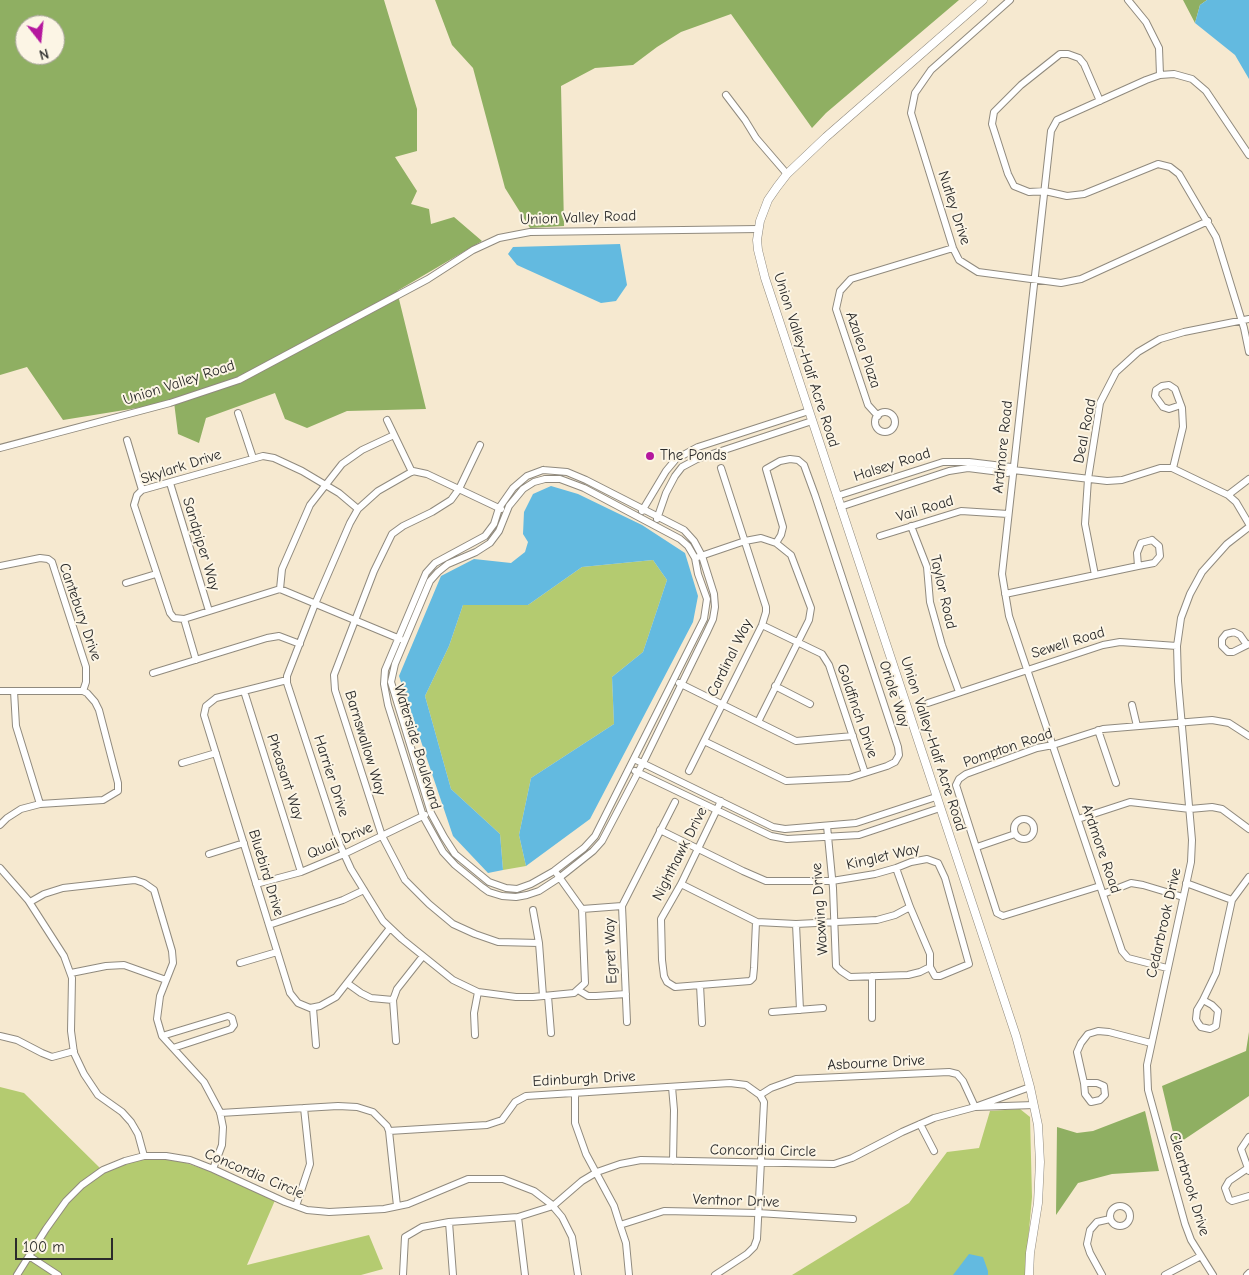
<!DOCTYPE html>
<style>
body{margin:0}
#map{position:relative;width:1249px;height:1275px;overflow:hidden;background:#f6e9d0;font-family:"Comic Neue",sans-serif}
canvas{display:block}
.north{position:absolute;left:15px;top:15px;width:50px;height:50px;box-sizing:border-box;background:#fcf5e5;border:1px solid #a8a49b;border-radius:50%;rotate:164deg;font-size:14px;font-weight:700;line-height:20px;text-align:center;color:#2b2b2b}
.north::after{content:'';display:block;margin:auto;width:18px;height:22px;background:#b5179e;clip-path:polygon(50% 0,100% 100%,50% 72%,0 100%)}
.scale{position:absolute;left:15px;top:1238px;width:98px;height:22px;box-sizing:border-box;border:2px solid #2b2b2b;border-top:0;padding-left:6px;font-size:15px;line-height:18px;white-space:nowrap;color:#2b2b2b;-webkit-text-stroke:4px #fcf5e5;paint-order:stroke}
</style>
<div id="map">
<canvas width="1249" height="1275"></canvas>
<div class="north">N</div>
<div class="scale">100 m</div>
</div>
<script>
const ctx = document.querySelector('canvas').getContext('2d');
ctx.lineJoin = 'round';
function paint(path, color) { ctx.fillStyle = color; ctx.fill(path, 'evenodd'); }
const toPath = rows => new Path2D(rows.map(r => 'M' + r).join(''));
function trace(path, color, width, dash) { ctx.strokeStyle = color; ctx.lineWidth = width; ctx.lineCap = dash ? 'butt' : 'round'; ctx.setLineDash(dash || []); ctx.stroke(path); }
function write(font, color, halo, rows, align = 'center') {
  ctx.font = font + ' "Comic Neue",sans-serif'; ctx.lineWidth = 4; ctx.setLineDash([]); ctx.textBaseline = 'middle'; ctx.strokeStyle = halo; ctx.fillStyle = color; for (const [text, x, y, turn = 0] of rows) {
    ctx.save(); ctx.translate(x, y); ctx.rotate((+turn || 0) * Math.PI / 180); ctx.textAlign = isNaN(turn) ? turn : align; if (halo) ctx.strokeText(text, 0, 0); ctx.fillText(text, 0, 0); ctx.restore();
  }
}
const green = toPath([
 [653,560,667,580,643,652,612,677,614,724,531,778,519,835,526,866,503,870,500,834,451,789,425,696,449,646,463,605,528,605,582,567],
 [0,1087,24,1093,101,1169,160,1154,253,1186,276,1198,247,1265,369,1235,383,1269,361,1275,0,1275],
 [1020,1109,1030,1117,1032,1197,1025,1275,792,1275,909,1203,947,1152,979,1148,990,1111]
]);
const forest = toPath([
 [0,0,384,0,417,109,417,151,395,157,417,191,411,204,429,209,431,224,454,217,482,241,397,291,426,409,347,411,307,428,285,419,275,393,206,418,199,443,178,434,174,402,63,420,27,367,0,375],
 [25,25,55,25,55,55,25,55],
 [435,0,959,0,826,113,812,128,731,14,681,32,657,47,633,65,595,68,561,86,564,226,530,228,505,188,473,68,452,45],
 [1183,0,1207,0,1200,5,1195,23],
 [1249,1032,1249,1096,1176,1145,1162,1086,1246,1051],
 [1145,1111,1159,1171,1112,1174,1078,1183,1056,1215,1057,1127,1077,1133,1093,1131]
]);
const water = toPath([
 [1207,0,1249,0,1249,79,1235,55,1195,23,1200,5],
 [620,244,627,285,616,301,601,303,517,265,508,254,513,247],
 [551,486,578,494,642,525,685,553,698,596,693,622,590,819,526,866,519,835,531,778,614,724,612,677,643,652,667,580,653,560,582,567,528,605,463,605,449,646,425,696,451,789,500,834,503,870,488,873,453,836,399,676,441,576,474,559,511,563,525,552,528,542,523,534,524,512,533,494],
 [969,1254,983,1257,988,1271,988,1275,953,1275]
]);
const minor = toPath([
 [1010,0,931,70,915,93,911,113,953,248,959,260,978,272,1061,283,1081,279,1208,221],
 [1128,0,1146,22,1159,48,1160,75],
 [726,95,745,120,756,138,787,174],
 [1100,101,1084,64,1079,58,1068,54,1060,54,1021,85,994,112,992,124,1008,174,1014,186,1029,192,1045,191,1067,196,1084,194,1158,164,1170,167,1179,174,1216,237,1244,328,1249,352],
 '875 422a10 10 0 1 1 20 0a10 10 0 1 1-20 0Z',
 [238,413,253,458],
 [878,416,868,405,836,309,840,291,851,279,953,248],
 [387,420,412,472],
 [127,440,142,490],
 [480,445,459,489,451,500,432,512,403,526,392,534,374,571,334,675,335,690,382,836,405,880,429,904,453,924,475,934,498,942,539,943],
 [0,448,170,403,239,380,428,279,473,250,499,238,530,232,759,229],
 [1173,468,1183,427,1182,408,1175,389,1169,385,1162,386,1156,390,1155,396,1163,407,1169,409,1181,405],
 [543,470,567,472,586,480,684,530,694,541,702,556,714,594,715,607,713,619,707,632,643,763,602,841,593,851,559,878,539,891,527,895,516,897,502,896,489,892,482,887,455,865,443,852,423,816,388,705,384,684,385,670,426,573,435,563,485,536,494,524,499,508,513,488,527,476,543,470],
 [545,479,560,479,584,488,680,539,688,546,695,558,698,574,707,599,704,619,595,836,584,848,554,871,531,884,517,889,506,888,489,882,455,854,444,837,431,813,391,682,395,664,430,581,438,572,448,564,476,552,490,543,499,531,509,506,523,489,534,482,545,479],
 [170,483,209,611],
 [1228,495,1236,502,1249,524],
 [837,496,943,462,969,462,1011,467,1013,470,1107,481,1122,480,1160,468,1172,468,1228,495,1249,479],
 [840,507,949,471,968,468,1008,473,1013,470],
 [358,509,339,493,302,471,274,458,263,456,142,490,137,495,134,505,170,613,174,618,184,619,280,589,400,639],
 [501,509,427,474,413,471,378,491,358,509,350,523,315,604,287,676,287,683,340,845,351,869,383,921,402,939,453,980,478,992,516,997,533,997,574,993,585,983,582,909],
 [642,511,666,471,676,459,698,447,809,411],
 [657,519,666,493,675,476,682,467,697,459,812,421],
 [911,526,927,567,930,602,942,645,959,692],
 [880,536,961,511,1008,514],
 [1152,540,1159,546,1160,556,1154,563,1138,566,1137,553,1141,543,1152,540],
 [698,557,745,541,761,538,776,543,791,555,811,608,809,620,758,722],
 [0,566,40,558,48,559,52,562,86,667,86,682,83,691],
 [1095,575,1085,524,1088,479,1100,403,1116,372,1138,352,1160,339,1184,332,1249,319],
 [126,583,156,574],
 [280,589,282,569,310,505,342,464,362,450,394,435],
 [1005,594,1138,566],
 [184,619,196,660],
 [762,625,822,654,829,665,865,773],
 [1247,645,1240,635,1234,632,1226,634,1222,639,1222,646,1228,652,1233,652,1249,644],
 [153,673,267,638,279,636,300,644],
 [287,680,216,698,206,706,204,715,290,993,298,1003,310,1008,320,1006,336,997,390,928],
 [679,683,796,741,853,736],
 [775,686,810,704],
 [0,691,83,691,87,693,95,702,99,710,118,783,118,791,103,800,40,804,21,809,7,818,0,825],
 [14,691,16,726,40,804],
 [244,691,301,872],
 [928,703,1103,645,1120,642,1177,646],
 [1132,705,1137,726],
 [1098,730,1116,783],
 [704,741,786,781,849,778,887,766,895,762,899,755,898,747,815,495,804,465,798,460,790,459,780,461,766,469,783,527,781,535,776,543],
 [634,759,773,827,785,829,856,823,936,797],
 [182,763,216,753],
 [635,771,771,836,787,839,859,835,940,808],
 [689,771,762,625,766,612,766,607,721,468],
 [721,801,681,884,661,919,662,960,664,976,667,982,675,987,750,981,753,978,754,968,756,922],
 [1078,819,1130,802,1190,809,1212,807,1222,809,1249,829],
 '1014 829a10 10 0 1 1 20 0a10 10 0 1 1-20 0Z',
 [827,826,833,888,836,966,841,971,850,977,908,975,920,972,930,967,930,954,910,907,896,868],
 [660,830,743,871,766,881,832,881,875,874,896,868,911,862,927,859,938,863,945,878,969,964,940,976,935,976,930,967],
 [977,847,1015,834],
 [209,854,244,843],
 [0,868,28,900,64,956,72,978,71,1031,74,1053,84,1074,98,1095,122,1112,131,1122,138,1134,144,1156],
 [557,874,582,909,622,906],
 [1186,883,1232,900],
 [256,884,301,872,344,854,425,815],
 [681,884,757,922,796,924,877,920,895,915,910,907],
 [1100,886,1003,916,997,913,956,785,959,779,966,774,1037,748,1053,745,1103,729,1212,720,1229,723,1249,736],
 [1103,894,1131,883,1143,885,1183,897],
 [30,902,44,894,63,888,125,881,135,880,144,883,154,890,172,951,173,963,160,996,157,1019,162,1036,204,1082,220,1112,223,1127,222,1145,213,1169],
 [533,910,539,943,543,996],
 [796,924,800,1010],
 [269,925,343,900,364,890],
 [240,963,277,952],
 [1167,968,1128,958,1122,951,1009,616,1002,574,1051,131,1057,120,1146,80,1160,75,1174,74,1192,79,1206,91,1249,155],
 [71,973,106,966,124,965,166,980],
 [347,983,361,993,371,998,393,1000],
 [700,985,702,1023],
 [578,990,588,996,596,996,626,994],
 [548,996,551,1033],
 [1203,1000,1216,973,1232,900,1249,877],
 [1203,1000,1212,1005,1218,1011,1216,1026,1210,1029,1201,1027,1198,1023,1196,1019,1197,1010,1203,1000],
 [313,1008,316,1045],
 [772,1012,823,1008],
 [872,1018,872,976],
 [627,1022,622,906,675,802],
 [475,1035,474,1013,478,992],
 [0,1036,17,1040,42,1053,52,1057,74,1051],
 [162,1036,228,1016,232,1018,234,1025,231,1029,173,1048],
 [396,1041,393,1000,397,989,423,956],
 [1084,1083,1077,1052,1081,1043,1088,1034,1098,1031,1109,1032,1151,1043],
 [1084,1083,1097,1083,1104,1086,1105,1095,1100,1100,1091,1102,1085,1094,1084,1083],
 [672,1087,674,1110,673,1161],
 [1030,1087,975,1107,1034,1105],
 [575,1093,575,1123,586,1154,614,1206,620,1225,626,1243,629,1275],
 [220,1113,338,1106,357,1107,373,1112,387,1126,389,1131,397,1206],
 [920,1124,934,1151],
 [389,1131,487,1125,502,1120,515,1102,526,1096,730,1083,746,1085,760,1095,764,1102,757,1239,754,1247,747,1254,715,1275],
 [1248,1168,1229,1181,1225,1188,1229,1199,1232,1201,1249,1196],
 [1249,1171,1241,1149,1249,1137],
 '1110 1216a10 10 0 1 1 20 0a10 10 0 1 1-20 0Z',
 [296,1206,310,1164,304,1108],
 [518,1217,525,1275],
 [449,1222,453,1275],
 [620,1225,664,1211,758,1213,853,1219],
 [29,1256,58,1275],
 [17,1275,46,1229,66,1201,82,1185,103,1170,125,1161,144,1156,166,1156,190,1160,213,1169,285,1202,307,1210,329,1212,384,1209,408,1204,468,1179,503,1179,534,1191,551,1204,562,1217,572,1237,578,1275],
 [403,1275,405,1237,422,1227,449,1222,518,1217,553,1206,582,1181,597,1172,620,1164,641,1160,834,1164,852,1158,902,1132,934,1118,975,1107,963,1081,957,1074,949,1072,796,1079,771,1088,760,1095],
 [1102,1275,1090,1253,1087,1244,1090,1230,1097,1222,1110,1219],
 [1165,1275,1201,1256],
 [1213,1275,1191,1240,1185,1224,1148,1090,1147,1065,1191,862,1192,840,1178,681,1177,646,1181,618,1190,594,1202,572,1227,544,1249,527],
 [1247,1275,1249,1273]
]);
const tertiary = toPath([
 [983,0,826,137,787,174,777,187,768,200,760,221,757,240,758,250,765,278,1016,1036,1030,1087,1038,1125,1040,1162,1038,1203,1030,1253,1029,1275]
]);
const markers = [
 [650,456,5,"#b5179e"]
];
const streetNames = [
 ["Nutley Drive",954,208,72],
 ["Union Valley Road",578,218,-2],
 ["Azalea Plaza",863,350,71],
 ["Union Valley-Half Acre Road",806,360,72],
 ["Union Valley Road",179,383,-18],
 ["Deal Road",1085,431,-79],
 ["Ardmore Road",1003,447,-84],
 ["Halsey Road",892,465,-18],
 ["Skylark Drive",181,467,-18],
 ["Vail Road",925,509,-17],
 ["Sandpiper Way",201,544,73],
 ["Taylor Road",943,592,77],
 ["Cantebury Drive",80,612,71],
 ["Sewell Road",1068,643,-17],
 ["Cardinal Way",730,658,-64],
 ["Oriole Way",894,694,72],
 ["Goldfinch Drive",857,711,71],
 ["Barnswallow Way",365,743,73],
 ["Union Valley-Half Acre Road",933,744,72],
 ["Waterside Boulevard",417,747,73],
 ["Pompton Road",1008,748,-19],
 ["Harrier Drive",331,776,72],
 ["Pheasant Way",285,777,72],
 ["Quail Drive",340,841,-24],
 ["Ardmore Road",1101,849,71],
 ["Nighthawk Drive",680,854,-63],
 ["Kinglet Way",883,857,-13],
 ["Bluebird Drive",266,873,73],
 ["Waxwing Drive",820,909,-94],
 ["Cedarbrook Drive",1164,923,-77],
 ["Egret Way",611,951,-92],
 ["Asbourne Drive",876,1063,-3],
 ["Edinburgh Drive",584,1079,-3],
 ["Concordia Circle",763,1151,1],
 ["Concordia Circle",254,1174,23],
 ["Clearbrook Drive",1189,1184,73],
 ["Ventnor Drive",736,1201,2]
];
const poiNames = [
 ["The Ponds",660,456]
];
paint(green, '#b4cb70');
paint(forest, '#8faf62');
paint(water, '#63bae0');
trace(minor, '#908a7e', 8);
trace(tertiary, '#908a7e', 9);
trace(minor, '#fff', 6);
trace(tertiary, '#fff', 8);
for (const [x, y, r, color] of markers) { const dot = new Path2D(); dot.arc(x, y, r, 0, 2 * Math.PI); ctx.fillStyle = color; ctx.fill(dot); trace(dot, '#fcf5e5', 2); }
write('15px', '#2b2b2b', '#fcf5e5', streetNames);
write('15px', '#2b2b2b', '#fcf5e5', poiNames, 'left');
</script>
